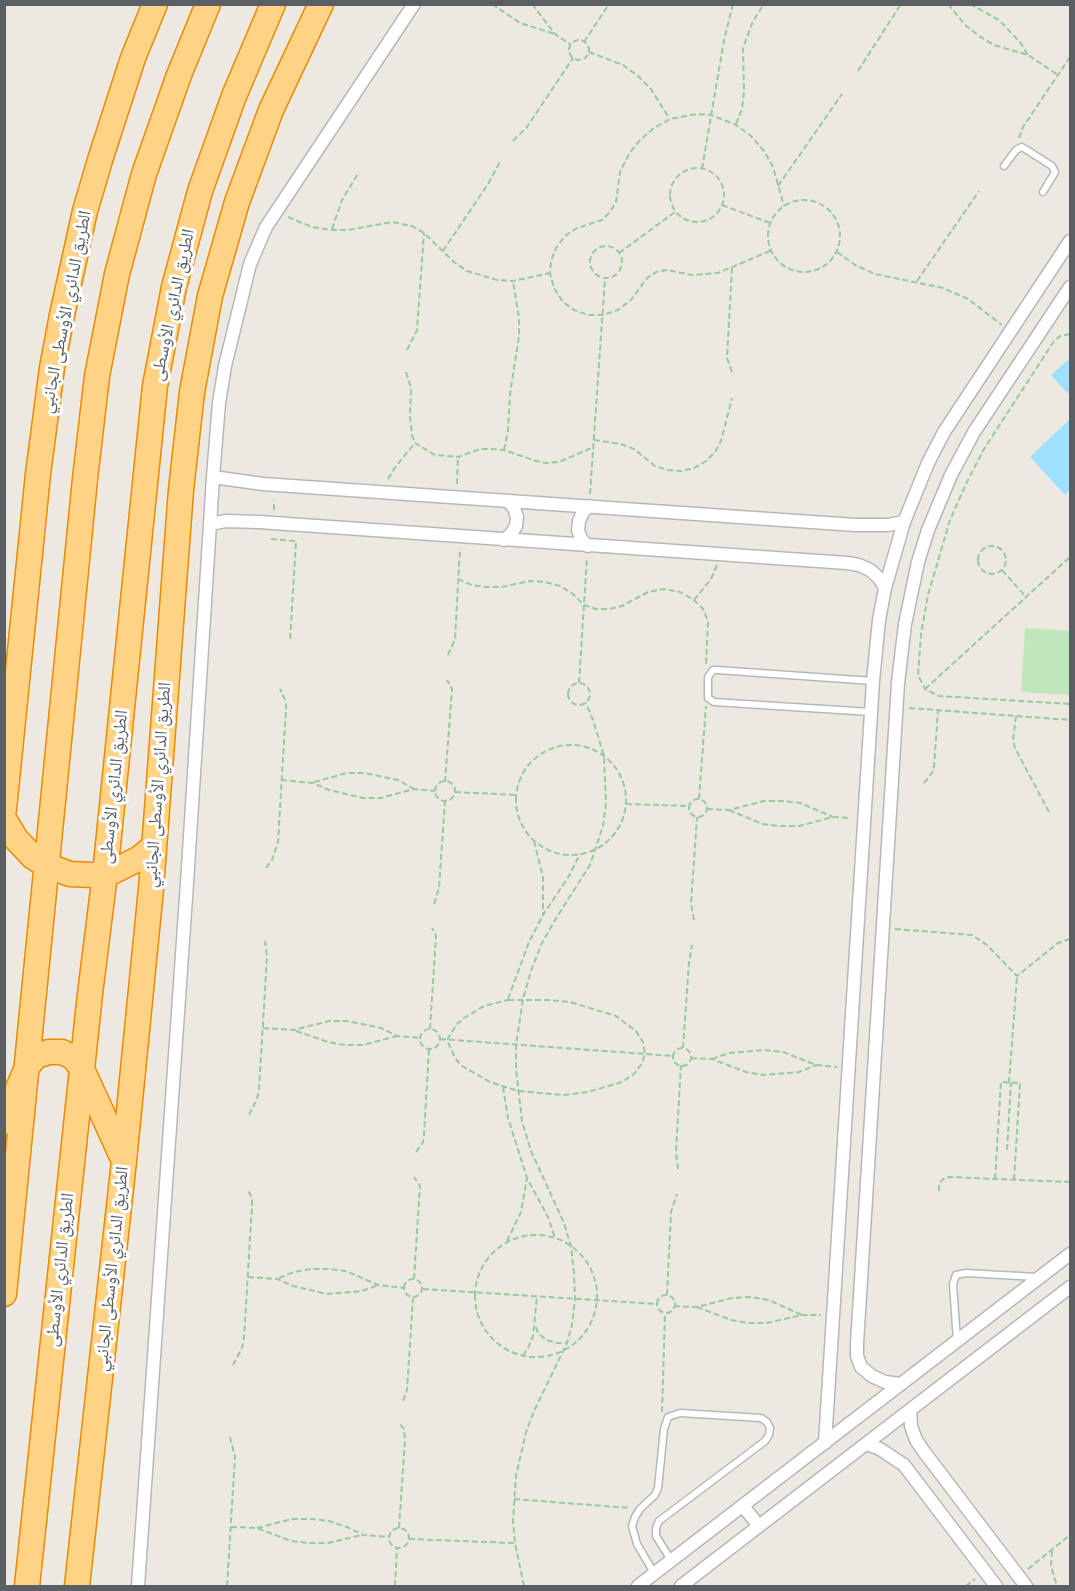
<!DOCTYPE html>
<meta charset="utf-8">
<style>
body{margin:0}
#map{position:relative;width:1075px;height:1591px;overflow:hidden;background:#ede9e1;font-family:"IBM Plex Sans",sans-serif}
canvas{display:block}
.frame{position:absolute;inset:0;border:6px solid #595f63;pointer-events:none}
</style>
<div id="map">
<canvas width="1075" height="1591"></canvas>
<div class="frame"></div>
</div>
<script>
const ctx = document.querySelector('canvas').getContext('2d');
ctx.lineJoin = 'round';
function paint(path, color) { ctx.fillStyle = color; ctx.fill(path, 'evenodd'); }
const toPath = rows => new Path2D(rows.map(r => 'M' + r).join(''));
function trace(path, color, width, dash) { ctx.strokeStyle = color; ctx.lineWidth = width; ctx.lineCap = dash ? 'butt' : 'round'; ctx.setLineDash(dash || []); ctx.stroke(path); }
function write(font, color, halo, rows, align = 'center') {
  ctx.font = font + ' "IBM Plex Sans","Noto Naskh Arabic",sans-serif'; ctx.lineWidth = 6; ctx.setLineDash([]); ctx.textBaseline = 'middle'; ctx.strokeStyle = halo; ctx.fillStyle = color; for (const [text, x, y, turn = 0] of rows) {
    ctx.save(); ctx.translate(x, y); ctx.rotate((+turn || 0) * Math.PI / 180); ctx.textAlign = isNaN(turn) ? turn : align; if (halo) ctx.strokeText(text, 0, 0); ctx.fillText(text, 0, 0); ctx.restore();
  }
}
const green = toPath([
 [1025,628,1070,631,1070,695,1021,692]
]);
const water = toPath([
 [1068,360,1070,362,1070,390,1067,393,1051,375],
 [1070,419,1070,490,1065,495,1030,457]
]);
const path = toPath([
 [492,4,520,23,555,34],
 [532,4,555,34,571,45],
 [948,4,965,25,979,36,994,45,1028,55,1058,75],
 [970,4,999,20,1020,42,1028,55],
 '569 50a10 10 0 1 1 20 0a10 10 0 1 1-20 0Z',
 [584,42,609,4],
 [589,52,623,65,638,76,651,89,669,118],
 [858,71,901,4],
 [736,124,742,109,744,92,743,48,753,21,764,4],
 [1019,138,1023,127,1070,57],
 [513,141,527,127,573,58],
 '670 195a27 27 0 1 1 54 0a27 27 0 1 1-54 0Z',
 [702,169,724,40,733,4],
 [778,186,842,94],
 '768 236a36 36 0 1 1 72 0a36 36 0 1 1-72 0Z',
 [722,205,770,223],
 [288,217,312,227,332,230,348,230,392,222,412,226,424,233,454,262,467,271,497,280,513,281,550,273],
 [332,229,342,200,359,172],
 '590 262a16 16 0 1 1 32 0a16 16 0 1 1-32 0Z',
 [443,251,488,184,501,160],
 [770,251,718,273,692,275,667,270,656,272,647,278,631,300,618,310,603,315,588,315,574,310,563,302,554,288,550,273,551,261,556,248,565,236,577,228,602,220,610,212,616,202,620,172,629,154,640,140,654,128,670,119,697,114,711,115,736,125,751,136,764,151,773,167,784,206],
 [837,252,855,265,875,274,943,288,968,299,1002,325],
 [619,253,675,212],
 [917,281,979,191],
 [1070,334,1060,336,1054,341,984,449,966,484,950,520,928,595,921,634,918,675,925,689,939,696,1070,704],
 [407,350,417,330,424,233],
 [406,372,411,388,410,417,412,435,415,443,435,455,458,457,480,449,492,449,504,450,536,461,547,463,559,462,594,447],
 [732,372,727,358,732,268],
 [594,440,621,444,634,449,655,466,668,470,681,471,694,468,706,461,715,452,721,441,732,398],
 [504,450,508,431,510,394,519,336,519,318,513,281],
 [388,479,396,466,415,443],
 [457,484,458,457],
 [590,494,605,278],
 [274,510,274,500],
 [271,539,296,541,290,641],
 '978 560a14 14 0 1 1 28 0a14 14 0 1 1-28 0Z',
 [1002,570,1026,597],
 [458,579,472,585,486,587,501,587,530,581,545,582,560,586,573,594,584,605,596,609,609,609,622,606,648,592,664,589,680,592,694,600,703,609,708,621,706,664],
 [694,600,711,579,717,565],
 [448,655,455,639,460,548],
 '568 694a11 11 0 1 1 22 0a11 11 0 1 1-22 0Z',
 [579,683,587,557],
 [925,689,1070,557],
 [909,708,1070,720],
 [1016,716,1013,740,1015,748,1050,814],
 '516 800a55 55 0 1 1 110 0a55 55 0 1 1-110 0Z',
 [281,780,313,783,329,790,363,798,381,798,414,789,435,791],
 '435 791a10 10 0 1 1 20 0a10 10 0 1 1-20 0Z',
 [314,782,347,773,364,773,398,780,414,789],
 [445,782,452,689,447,680],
 [924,783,932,773,934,767,938,710],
 [455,792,517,795],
 [699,799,706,706],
 '689 808a9 9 0 1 1 18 0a9 9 0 1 1-18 0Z',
 [626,804,689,806],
 [707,809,729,810,764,801,782,801,800,803,833,817],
 [729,810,762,824,780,826,799,826,833,817,851,818],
 [534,841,543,877,543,915],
 [266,868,272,860,278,842,286,709,286,702,280,689],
 [434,904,439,888,445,801],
 [694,920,691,904,697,817],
 [895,929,972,935,987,945,1017,976,1058,943,1070,939],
 [508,999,529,942,543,915,569,876,580,854],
 [508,1000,547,1000,570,1002,616,1016,636,1031,643,1042,645,1054,641,1065,633,1075,622,1082,588,1092,564,1095,518,1091,490,1082,462,1066,455,1058,447,1040,457,1024,464,1018,484,1006,508,1000],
 [263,1028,294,1030,329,1021,347,1021,381,1028,397,1036,420,1038],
 [430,1029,436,936,432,928],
 '420 1039a10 10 0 1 1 20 0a10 10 0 1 1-20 0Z',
 [296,1031,328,1042,345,1045,363,1045,397,1036],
 [440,1039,673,1056],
 [683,1048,689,963,692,945],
 '673 1057a9 9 0 1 1 18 0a9 9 0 1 1-18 0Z',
 [691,1058,712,1059,746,1072,764,1075,799,1072,816,1065],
 [712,1059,729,1053,765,1050,783,1052,816,1065,837,1067],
 [1009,1083,1017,976],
 [503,1087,508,1118,527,1178,548,1217,555,1238],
 [249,1115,257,1099,259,1089,267,957,265,941],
 [1007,1150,1011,1083],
 [416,1152,423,1142,424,1135,429,1049],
 [678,1169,676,1152,681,1065],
 [995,1179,1001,1082,1020,1083,1014,1180],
 [939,1191,939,1184,943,1179,949,1177,1070,1182],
 '475 1296a61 61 0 1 1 122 0a61 61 0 1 1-122 0Z',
 [507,1241,521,1212,527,1178],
 [248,1277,277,1279,293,1286,327,1294,362,1291,378,1285],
 [279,1278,294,1272,311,1269,329,1269,346,1271,378,1285,404,1288],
 '404 1288a9 9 0 1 1 18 0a9 9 0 1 1-18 0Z',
 [414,1279,420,1186,414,1177],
 [423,1289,657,1304],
 [667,1295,671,1212,677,1194],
 '657 1304a9 9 0 1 1 18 0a9 9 0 1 1-18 0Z',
 [674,1306,697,1307,732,1298,751,1297,769,1300,802,1315],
 [697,1307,731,1320,749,1323,767,1323,802,1315,821,1315],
 [536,1327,538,1333,546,1340,557,1343,567,1343],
 [523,1356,529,1346,533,1336,537,1296],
 [233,1365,242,1348,244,1338,252,1206,252,1198,248,1190],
 [403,1401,407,1390,413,1298],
 [662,1412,665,1313],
 [514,1499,630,1508],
 [231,1527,257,1528,291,1541,309,1543,328,1543,362,1535],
 [257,1528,292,1519,311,1519,329,1521,347,1527,363,1535,389,1537],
 [399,1528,405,1440,404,1429,400,1424],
 '389 1538a10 10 0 1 1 20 0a10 10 0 1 1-20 0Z',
 [409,1539,514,1543],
 [1052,1551,1051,1566,1057,1586],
 [1028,1569,1070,1535],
 [227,1586,235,1457,230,1437],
 [395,1586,397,1548],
 [524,1586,515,1543,513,1521,516,1476,526,1432,534,1411,567,1343,572,1325,575,1299,574,1273,571,1246,564,1223,531,1151,522,1121,516,1069,516,1045,523,999,531,971,541,945,555,920,590,865,603,826,606,803,604,756,593,720,586,703],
 [966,1586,975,1579]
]);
const lane = toPath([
 [1004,166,1016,150,1022,147,1052,166,1055,172,1043,192],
 [871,712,714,702,708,698,708,677,713,670,717,670,873,681],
 [957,1341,953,1284,956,1275,966,1273,1037,1277],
 [654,1573,637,1544,632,1526,635,1517,640,1509,655,1495,658,1488,664,1429,668,1417,680,1413,761,1418,767,1422,770,1428,769,1435,765,1441,659,1521,656,1528,656,1536,671,1560]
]);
const street = toPath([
 [213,477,263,484,855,525,888,525,904,522],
 [210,524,226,521,259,522,847,563,859,565,870,570,879,578,885,588],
 [504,540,511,534,516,526,517,517,514,508,508,501],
 [588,546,581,539,578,530,579,521,583,512,589,506],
 [900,1384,885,1382,872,1376,861,1367,857,1356,857,1344,898,683,905,624,918,562,928,530,951,475,974,432,1070,287],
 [910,1410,911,1426,916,1440,925,1453,1026,1586],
 [825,1443,873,681,879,620,885,588,904,522,928,463,944,432,1070,241],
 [867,1444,880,1449,904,1465,996,1586],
 [743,1506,759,1526],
 [138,1586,187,883,213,477,219,403,225,366,250,264,266,227,414,4],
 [638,1586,1070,1254],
 [681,1586,1070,1287]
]);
const highway = toPath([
 [4,809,38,474,52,368,62,315,85,211,100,160,133,58,155,4],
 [4,819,16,839,33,857,48,866,70,874,93,875,114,871,140,858,154,846],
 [4,1122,27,1067,36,1056,49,1052,62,1052,74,1058,82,1069,123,1159],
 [4,1294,85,479,97,376,117,274,144,174,179,75,208,4],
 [27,1586,90,994,105,874,155,386,174,287,200,191,234,96,273,4],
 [77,1586,124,1161,151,889,181,490,192,392,210,296,237,202,271,110,321,4]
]);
const streetNames = [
 ["الطريق الدائري الأوسطى",173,305,-78],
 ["الطريق الدائري الأوسطى الجانبي",66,312,-79],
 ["الطريق الدائري الأوسطى الجانبي",158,785,-86],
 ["الطريق الدائري الأوسطى",114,787,-84],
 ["الطريق الدائري الأوسطى الجانبي",112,1269,-84],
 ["الطريق الدائري الأوسطى",60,1270,-84]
];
paint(green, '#c0e7bb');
paint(water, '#9fe0ff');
trace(lane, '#b4b8bc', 9);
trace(street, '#b4b8bc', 15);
trace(highway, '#ee8900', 27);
trace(path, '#96ca9f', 2, [6, 3]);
trace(lane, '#fff', 6);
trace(street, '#fff', 12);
trace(highway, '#ffd386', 24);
write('18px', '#595f63', '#fff', streetNames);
</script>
